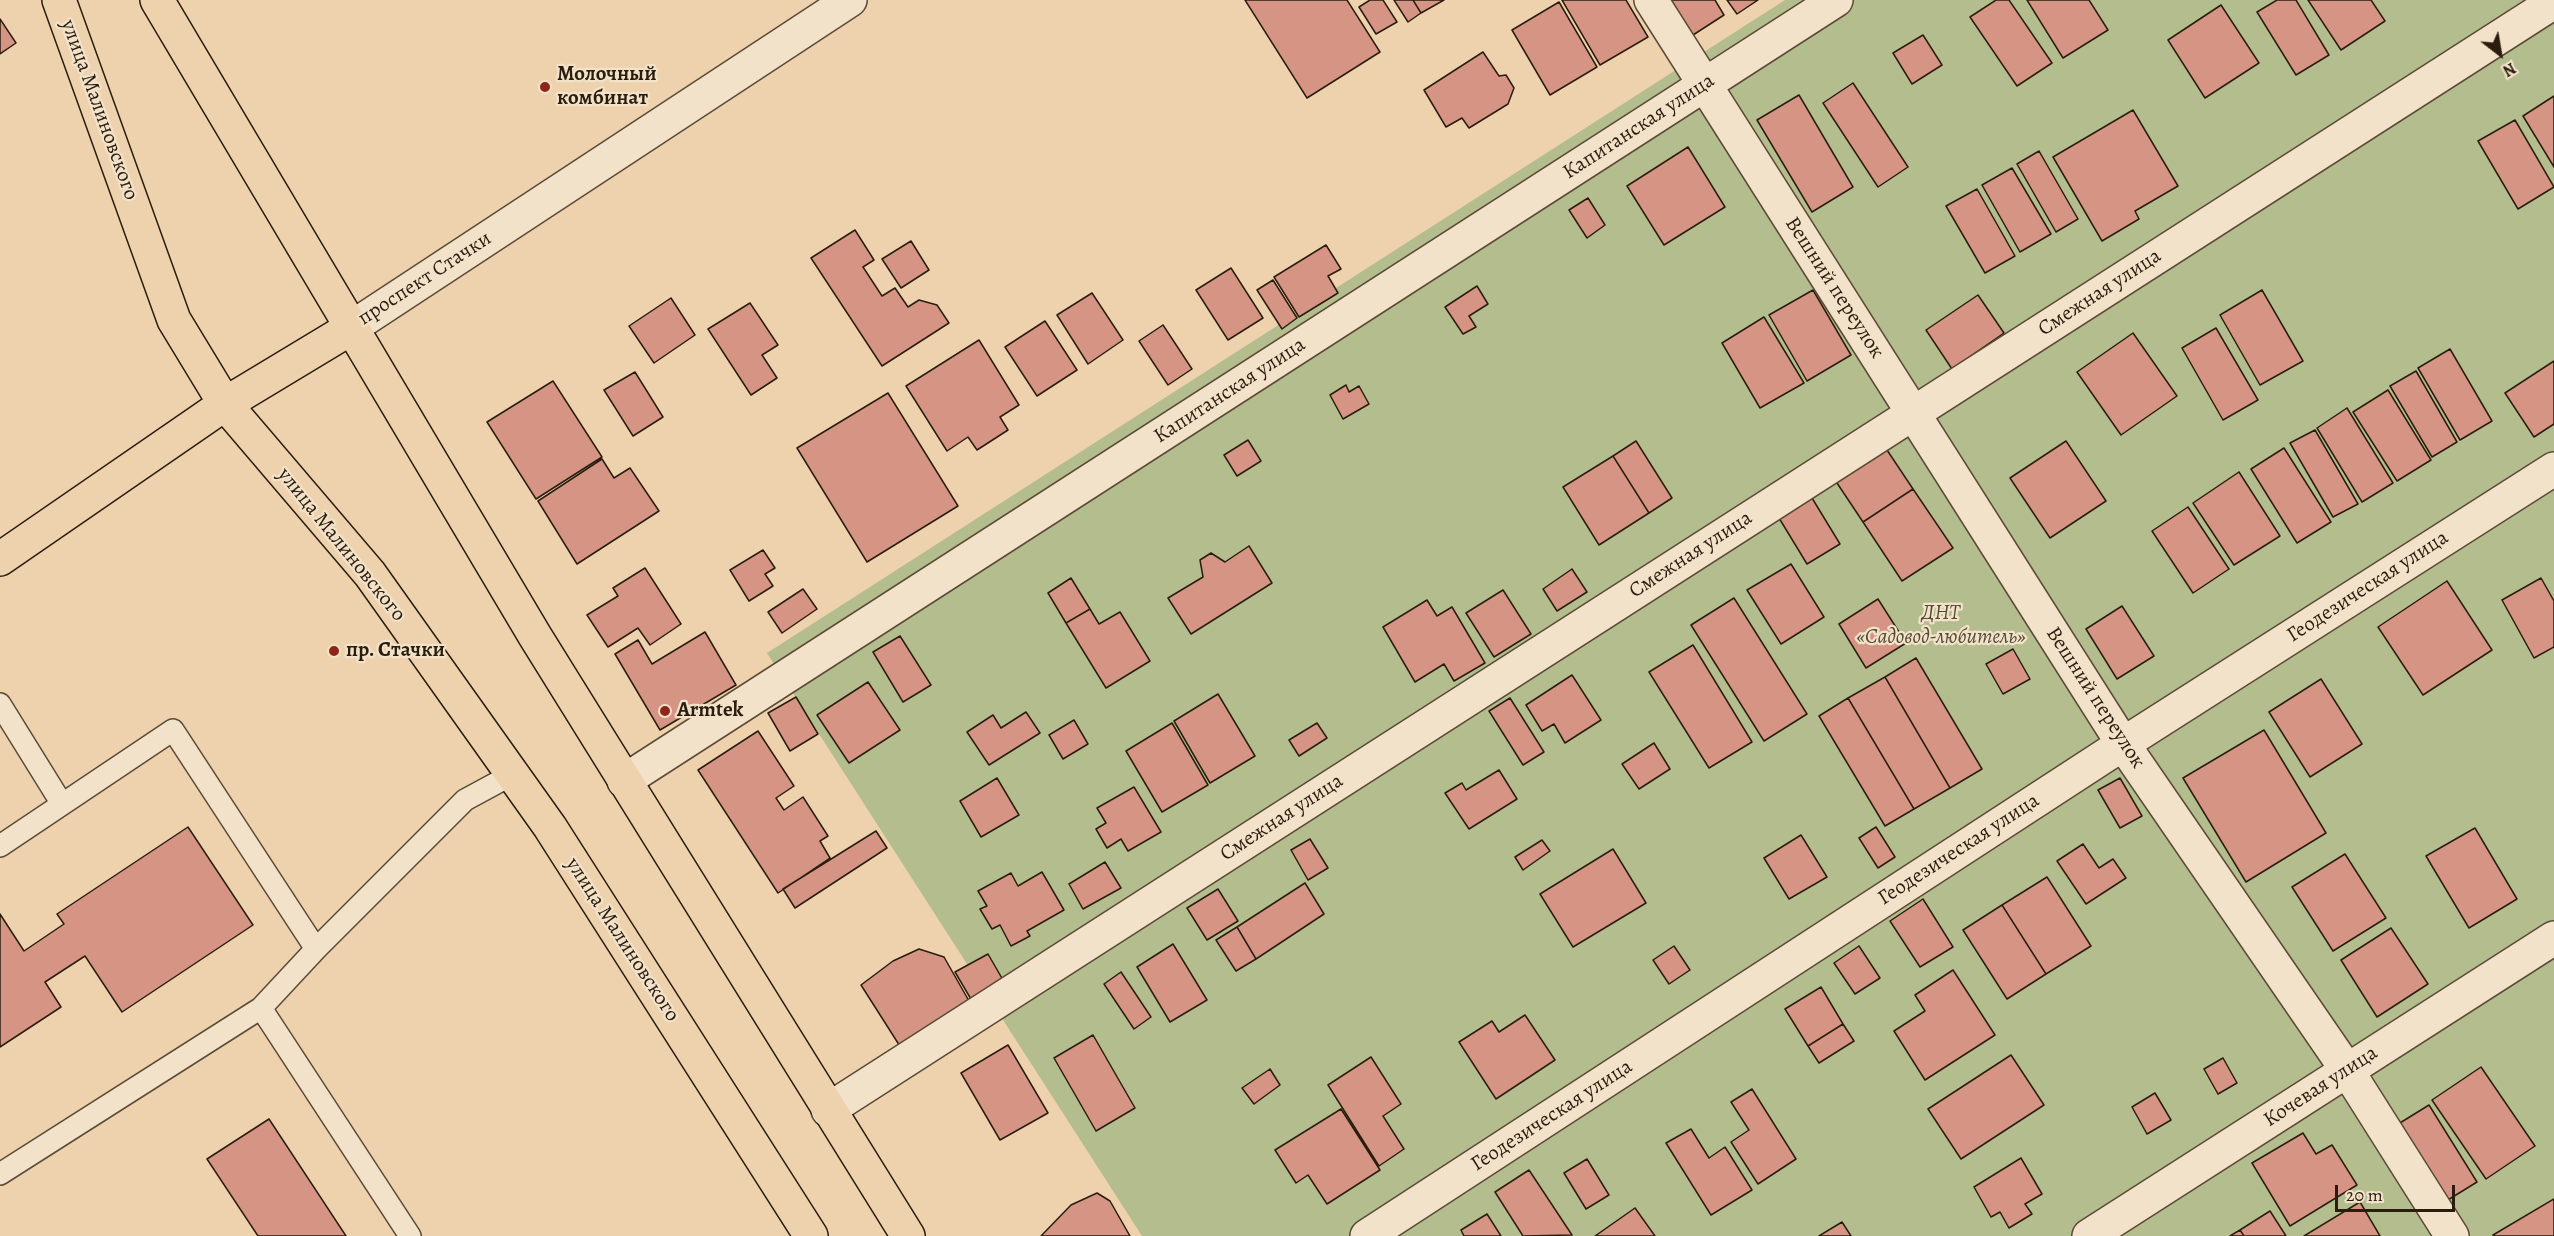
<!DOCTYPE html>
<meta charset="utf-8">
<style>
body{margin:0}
#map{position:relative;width:2554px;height:1236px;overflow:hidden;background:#edd2ad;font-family:Alegreya,serif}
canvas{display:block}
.north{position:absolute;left:2470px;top:24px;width:60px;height:60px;-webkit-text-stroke:4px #f3e2ca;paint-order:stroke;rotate:149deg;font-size:16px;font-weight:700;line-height:24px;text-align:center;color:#2a1d0e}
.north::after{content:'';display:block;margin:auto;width:21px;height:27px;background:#2a1d0e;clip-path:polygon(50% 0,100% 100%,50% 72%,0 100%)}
.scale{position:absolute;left:2335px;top:1185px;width:120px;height:27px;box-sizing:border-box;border:3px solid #2a1d0e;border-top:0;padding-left:8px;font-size:18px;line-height:21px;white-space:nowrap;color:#2a1d0e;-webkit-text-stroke:4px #f3e2ca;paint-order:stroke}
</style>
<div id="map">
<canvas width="2554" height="1236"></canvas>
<div class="north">N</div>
<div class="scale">20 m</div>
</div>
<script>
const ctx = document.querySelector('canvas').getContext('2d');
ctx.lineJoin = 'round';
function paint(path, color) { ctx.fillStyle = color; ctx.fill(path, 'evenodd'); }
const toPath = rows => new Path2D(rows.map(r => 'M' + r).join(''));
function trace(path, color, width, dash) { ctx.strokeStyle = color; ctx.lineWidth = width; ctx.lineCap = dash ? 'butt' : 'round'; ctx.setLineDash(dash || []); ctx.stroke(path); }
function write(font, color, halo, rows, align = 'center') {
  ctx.font = font + ' Alegreya,serif'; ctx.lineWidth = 4.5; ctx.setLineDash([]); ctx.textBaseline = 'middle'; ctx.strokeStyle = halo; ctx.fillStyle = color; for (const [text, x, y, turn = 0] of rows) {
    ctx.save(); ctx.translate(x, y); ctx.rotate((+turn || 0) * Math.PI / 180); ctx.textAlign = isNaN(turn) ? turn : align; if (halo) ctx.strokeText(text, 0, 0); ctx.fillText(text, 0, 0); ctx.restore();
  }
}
const green = toPath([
 [1785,0,2554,0,2554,1236,1142,1236,767,653]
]);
const building = toPath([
 [1245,0,1347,0,1380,52,1307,98,1245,0],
 [1370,0,1383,0,1397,22,1376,34,1359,7,1370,0],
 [1394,0,1413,0,1421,13,1408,22,1394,0],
 [1413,0,1444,0,1421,13,1413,0],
 [1562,0,1626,0,1648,37,1600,65,1562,0],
 [1671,0,1715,0,1724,15,1693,35,1671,0],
 [1727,0,1758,0,1737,14,1727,0],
 [1996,0,2009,0,2052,63,2017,86,1970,17,1996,0],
 [2027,0,2089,0,2108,30,2063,58,2027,0],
 [2277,0,2296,0,2329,55,2296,75,2257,12,2277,0],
 [2308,0,2371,0,2385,21,2341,50,2308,0],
 [1559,2,1597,67,1550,95,1512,30,1559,2],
 [2221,5,2259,63,2205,98,2168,40,2221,5],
 [0,19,16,43,0,54,0,19],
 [1923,35,1942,65,1912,84,1893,53,1923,35],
 [1483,52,1499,76,1506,75,1514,88,1508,104,1469,128,1462,118,1446,127,1424,90,1483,52],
 [1853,83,1908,167,1878,187,1823,103,1853,83],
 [1799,95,1853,187,1812,212,1757,120,1799,95],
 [2554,96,2554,167,2523,116,2554,96],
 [2133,110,2178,186,2135,211,2139,219,2102,241,2053,157,2133,110],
 [2515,120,2554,187,2518,209,2478,141,2515,120],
 [1688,147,1725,207,1664,245,1627,186,1688,147],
 [2039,151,2078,219,2056,232,2017,164,2039,151],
 [2012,168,2051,234,2020,252,1982,185,2012,168],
 [1977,189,2015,256,1985,273,1946,206,1977,189],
 [1588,198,1605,225,1587,238,1569,210,1588,198],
 [855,230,874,260,863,267,882,296,895,288,908,307,919,300,937,305,949,323,882,366,811,258,855,230],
 [911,241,929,270,901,288,882,259,911,241],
 [1326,245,1341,269,1328,276,1338,293,1299,317,1274,277,1326,245],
 [1231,268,1263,318,1228,340,1196,290,1231,268],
 [1273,280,1297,318,1282,329,1257,290,1273,280],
 [1477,286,1488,304,1469,316,1476,327,1463,334,1445,307,1477,286],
 [1813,290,1851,355,1807,381,1769,315,1813,290],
 [2262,290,2303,361,2260,385,2220,315,2262,290],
 [1092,293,1123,340,1088,364,1057,315,1092,293],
 [1978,295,2004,333,1952,369,1926,330,1978,295],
 [671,298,695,335,654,363,629,326,671,298],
 [750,303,778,345,762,355,777,378,751,395,708,329,750,303],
 [1764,317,1804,383,1760,408,1722,343,1764,317],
 [1045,321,1077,370,1037,396,1005,347,1045,321],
 [1163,325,1192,369,1168,385,1139,341,1163,325],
 [2216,328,2258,400,2223,420,2182,348,2216,328],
 [2133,333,2177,396,2121,435,2077,372,2133,333],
 [979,340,1019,405,1000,417,1008,430,977,450,968,437,947,451,906,386,979,340],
 [2450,349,2492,421,2460,440,2418,368,2450,349],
 [2554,361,2554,424,2534,437,2505,393,2554,361],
 [2416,371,2457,442,2432,457,2390,386,2416,371],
 [635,372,663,417,633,436,604,390,635,372],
 [553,381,602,457,536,499,487,422,553,381],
 [1346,385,1349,392,1359,386,1369,404,1343,419,1330,395,1346,385],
 [2388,390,2431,460,2397,481,2353,412,2388,390],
 [888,393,958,506,867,562,797,448,888,393],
 [2347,408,2393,483,2362,502,2317,428,2347,408],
 [2315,430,2358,504,2333,517,2290,443,2315,430],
 [1248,440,1261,461,1237,476,1224,455,1248,440],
 [1636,441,1672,498,1649,513,1613,456,1636,441],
 [2066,441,2106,501,2050,538,2010,478,2066,441],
 [1885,447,1913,489,1863,522,1835,480,1885,447],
 [2284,448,2331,522,2297,543,2251,469,2284,448],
 [1613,456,1649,513,1599,545,1563,487,1613,456],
 [602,459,614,478,630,468,659,511,577,564,538,501,602,459],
 [2239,472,2280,536,2234,565,2193,503,2239,472],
 [1913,489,1953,548,1902,581,1863,522,1913,489],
 [1812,498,1840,544,1807,564,1779,518,1812,498],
 [2188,507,2229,569,2193,593,2152,531,2188,507],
 [1249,546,1272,583,1191,634,1168,598,1203,577,1200,560,1211,553,1225,562,1249,546],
 [763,550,775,568,765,574,773,586,749,601,730,570,763,550],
 [1791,564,1824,617,1781,644,1747,590,1791,564],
 [645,568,681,624,650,645,638,628,608,647,587,615,618,596,613,588,645,568],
 [1572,569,1587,592,1557,611,1543,589,1572,569],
 [1071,578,1090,609,1066,623,1048,593,1071,578],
 [2541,578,2554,601,2554,647,2534,658,2502,600,2541,578],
 [2447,581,2492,650,2423,695,2378,627,2447,581],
 [803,589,817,609,782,633,768,612,803,589],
 [1503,590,1531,634,1494,657,1466,613,1503,590],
 [1734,598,1807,714,1764,741,1691,625,1734,598],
 [1878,599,1906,643,1866,668,1839,624,1878,599],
 [1427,600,1437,616,1452,607,1485,663,1454,681,1444,664,1415,682,1383,627,1427,600],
 [2122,606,2154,656,2117,679,2086,629,2122,606],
 [1090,609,1099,624,1120,612,1150,661,1106,688,1066,623,1090,609],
 [705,632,736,685,660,730,615,654,638,640,652,664,705,632],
 [900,636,931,685,903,702,873,652,900,636],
 [1693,645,1752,742,1709,768,1649,672,1693,645],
 [2013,649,2030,679,2003,694,1986,664,2013,649],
 [1916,658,1982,769,1950,788,1885,677,1916,658],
 [1572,675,1601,720,1565,743,1554,724,1542,731,1526,705,1572,675],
 [1885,677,1950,788,1914,809,1848,698,1885,677],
 [2321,679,2362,744,2310,777,2269,712,2321,679],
 [868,682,900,730,849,763,817,715,868,682],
 [1218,694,1255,756,1210,783,1174,721,1218,694],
 [796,697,818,734,790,751,768,713,796,697],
 [1510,698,1544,752,1523,765,1489,711,1510,698],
 [1848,698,1914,809,1885,826,1819,716,1848,698],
 [1026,712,1040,733,989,765,967,732,993,715,1001,728,1026,712],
 [1074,720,1088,744,1063,759,1049,735,1074,720],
 [1172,723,1208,785,1162,812,1126,751,1172,723],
 [1317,723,1327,738,1299,756,1289,740,1317,723],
 [2264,730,2326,833,2246,882,2183,778,2264,730],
 [758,731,794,786,776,798,784,810,803,797,828,836,820,841,830,858,778,893,698,770,758,731],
 [1654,743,1670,769,1639,789,1622,764,1654,743],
 [1499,770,1517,799,1469,829,1445,793,1462,783,1466,790,1499,770],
 [997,778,1019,815,981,837,960,801,997,778],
 [2120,778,2142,816,2120,828,2098,790,2120,778],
 [1134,787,1161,832,1128,851,1121,839,1107,848,1096,829,1106,823,1097,808,1134,787],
 [188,827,253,925,122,1012,85,956,45,982,61,1007,0,1047,0,914,24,951,64,924,57,914,188,827],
 [1876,827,1895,857,1878,868,1859,838,1876,827],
 [2475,828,2517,899,2469,928,2426,856,2475,828],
 [876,831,887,848,795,908,783,889,876,831],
 [1801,835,1827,877,1789,899,1764,858,1801,835],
 [1310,839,1328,868,1308,880,1291,850,1310,839],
 [1542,840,1550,851,1523,870,1515,857,1542,840],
 [2083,844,2099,868,2113,859,2126,878,2086,904,2057,861,2083,844],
 [1613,849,1646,903,1573,947,1540,894,1613,849],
 [2345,854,2386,918,2333,951,2292,887,2345,854],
 [1105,862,1121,888,1083,909,1069,884,1105,862],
 [1042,872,1064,910,1027,931,1030,936,1011,946,1000,925,992,929,980,909,987,906,978,891,1011,873,1018,886,1042,872],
 [2047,877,2091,946,2046,974,2002,905,2047,877],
 [1305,883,1324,914,1256,959,1237,927,1305,883],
 [1218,889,1238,921,1207,940,1187,908,1218,889],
 [1923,899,1953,947,1920,967,1890,921,1923,899],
 [2002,905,2046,974,2007,999,1963,930,2002,905],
 [1237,927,1256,959,1236,971,1216,940,1237,927],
 [2391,928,2428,984,2377,1017,2341,960,2391,928],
 [1173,944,1207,1000,1170,1022,1137,967,1173,944],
 [1674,946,1690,970,1669,984,1653,960,1674,946],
 [1859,946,1880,978,1855,994,1834,963,1859,946],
 [919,949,944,957,973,1008,903,1051,861,985,893,961,919,949],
 [988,954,1007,987,975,1006,955,972,988,954],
 [1953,970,1995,1035,1925,1080,1894,1031,1925,1011,1915,995,1953,970],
 [1121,972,1151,1017,1134,1029,1104,984,1121,972],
 [1821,987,1843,1024,1808,1046,1785,1009,1821,987],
 [1525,1015,1555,1060,1496,1099,1459,1042,1492,1021,1499,1032,1525,1015],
 [1843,1024,1854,1041,1819,1063,1808,1046,1843,1024],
 [1093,1035,1135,1108,1096,1131,1054,1058,1093,1035],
 [1008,1045,1048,1113,1000,1140,961,1073,1008,1045],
 [2011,1055,2044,1105,1961,1159,1928,1109,2011,1055],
 [1371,1057,1401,1104,1383,1116,1404,1149,1379,1166,1328,1085,1371,1057],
 [2223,1058,2237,1083,2218,1094,2204,1069,2223,1058],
 [2481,1067,2535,1146,2486,1179,2432,1100,2481,1067],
 [1270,1069,1280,1085,1254,1104,1242,1088,1270,1069],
 [1752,1089,1796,1159,1758,1184,1731,1142,1749,1130,1731,1102,1752,1089],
 [2155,1093,2171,1120,2147,1134,2132,1107,2155,1093],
 [2429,1105,2477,1182,2443,1203,2395,1126,2429,1105],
 [1341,1109,1380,1170,1327,1204,1308,1175,1296,1183,1275,1150,1341,1109],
 [269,1119,346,1236,258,1236,207,1159,269,1119],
 [1691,1129,1709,1158,1725,1147,1752,1190,1711,1215,1666,1143,1691,1129],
 [2303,1133,2316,1154,2332,1145,2357,1185,2290,1226,2252,1163,2303,1133],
 [2021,1158,2042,1194,2025,1204,2032,1214,2009,1228,2000,1212,1991,1217,1974,1187,2021,1158],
 [1587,1159,1609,1195,1586,1209,1564,1173,1587,1159],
 [1529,1170,1572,1235,1523,1236,1495,1192,1529,1170],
 [1097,1193,1110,1201,1130,1236,1041,1236,1071,1205,1097,1193],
 [2554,1199,2554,1236,2493,1236,2493,1235,2554,1199],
 [2360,1202,2380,1236,2304,1236,2360,1202],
 [1635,1208,1655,1236,1595,1236,1635,1208],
 [2270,1211,2286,1236,2244,1236,2240,1230,2270,1211],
 [1487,1214,1501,1236,1464,1236,1461,1230,1487,1214],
 [1842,1222,1851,1236,1819,1236,1842,1222],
 [2240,1230,2244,1236,2230,1236,2240,1230]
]);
const service = toPath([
 [0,704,62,804],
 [0,846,173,730,316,949],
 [261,1008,410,1236],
 [0,1174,261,1008,316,949,465,800,513,774]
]);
const minor = toPath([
 [1651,0,2123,744,2347,1070,2452,1236],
 [624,781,1836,0],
 [828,1110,2554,2],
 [1367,1236,2123,744,2554,469],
 [2089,1236,2554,938]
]);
const tertiary = toPath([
 [351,328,850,0]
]);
const primary = toPath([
 [0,559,225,404,351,328]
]);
const trunk = toPath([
 [59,0,174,320,225,404,370,574,550,827,811,1236],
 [157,0,535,636,908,1236]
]);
const markers = [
 [545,87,6,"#8f2418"],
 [334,651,6,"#8f2418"],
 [665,711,6,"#8f2418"]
];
const poiNames = [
 ["Молочный",557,75],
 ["комбинат",557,99],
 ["пр. Стачки",346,651],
 ["Armtek",677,711]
];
const streetNames = [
 ["улица Малиновского",99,110,70],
 ["Капитанская улица",1639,127,-33],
 ["проспект Стачки",425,279,-33],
 ["Вешний переулок",1834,288,57],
 ["Смежная улица",2100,293,-33],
 ["Капитанская улица",1230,391,-33],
 ["улица Малиновского",341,545,51],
 ["Смежная улица",1691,555,-33],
 ["Геодезическая улица",2368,587,-33],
 ["Вешний переулок",2095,698,57],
 ["Смежная улица",1282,818,-33],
 ["Геодезическая улица",1959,850,-33],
 ["улица Малиновского",622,940,57],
 ["Кочевая улица",2321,1087,-33],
 ["Геодезическая улица",1552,1116,-33]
];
const parkNames = [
 ["ДНТ",1941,614],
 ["«Садовод-любитель»",1941,638]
];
paint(green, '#b4bd8d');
paint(building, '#d69584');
trace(building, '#2a1d0e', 1.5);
trace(service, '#5b4a36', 24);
trace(minor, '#5b4a36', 36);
trace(tertiary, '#5b4a36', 36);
trace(primary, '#2a1d0e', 36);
trace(trunk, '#2a1d0e', 36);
trace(service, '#f3e2ca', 21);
trace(minor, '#f3e2ca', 33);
trace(tertiary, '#f3e2ca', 33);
trace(primary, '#edd2ad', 33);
trace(trunk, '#edd2ad', 33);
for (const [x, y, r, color] of markers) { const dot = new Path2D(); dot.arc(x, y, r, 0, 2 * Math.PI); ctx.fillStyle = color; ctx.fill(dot); trace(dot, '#f3e2ca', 2); }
write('bold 21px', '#2a1d0e', '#f3e2ca', poiNames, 'left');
write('21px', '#2a1d0e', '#f3e2ca', streetNames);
write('italic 21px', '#534d34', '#f3e2ca', parkNames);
</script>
